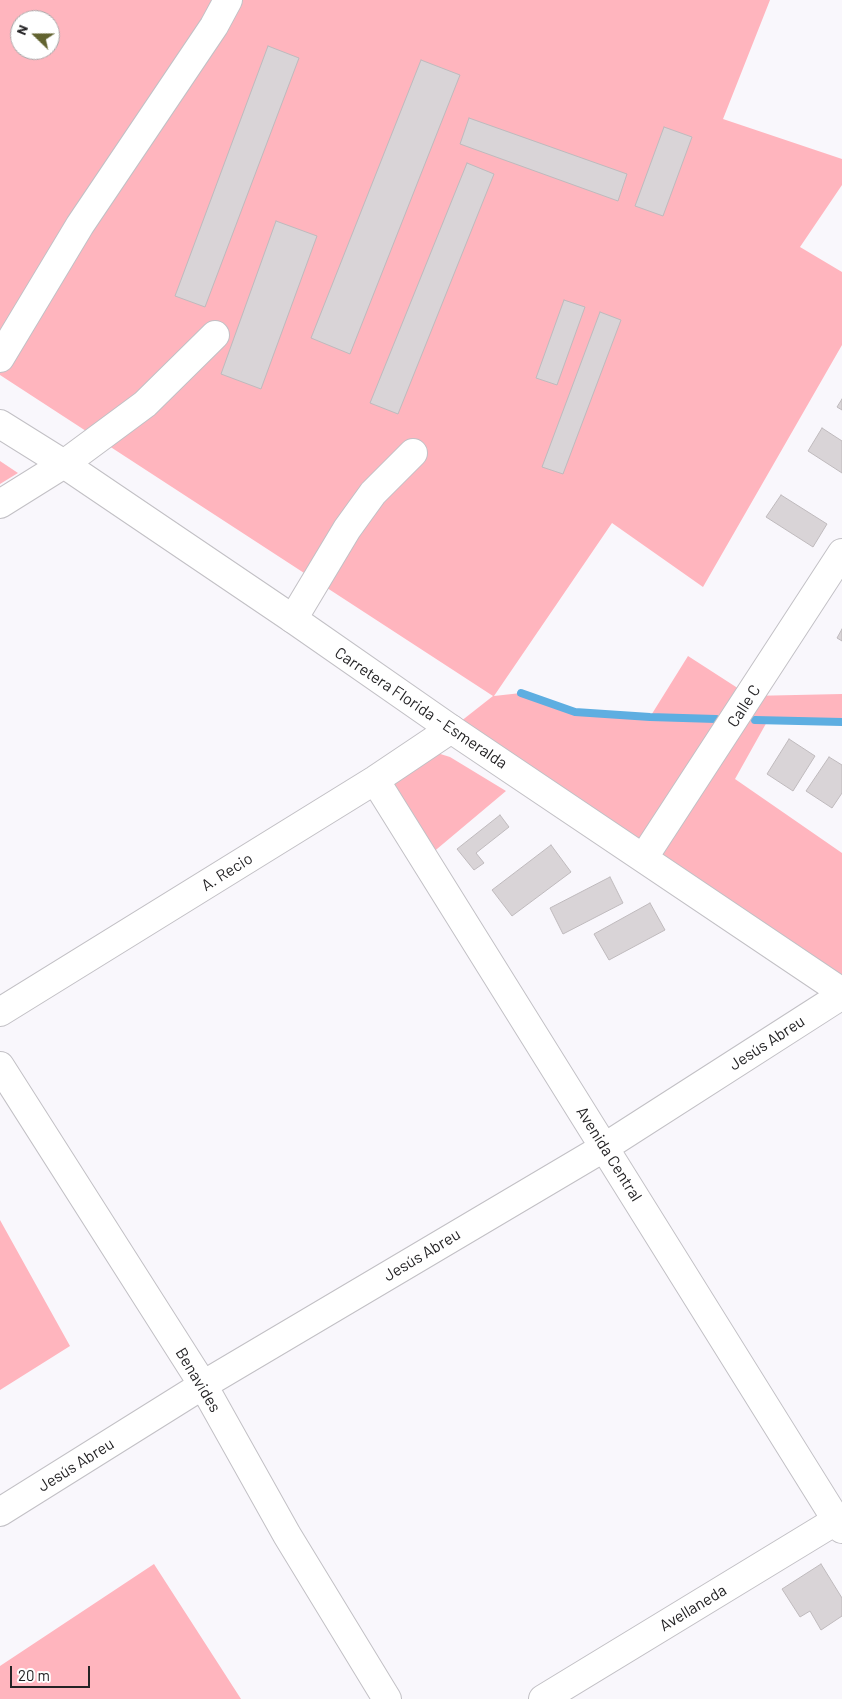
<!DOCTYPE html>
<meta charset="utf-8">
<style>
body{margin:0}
#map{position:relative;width:842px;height:1699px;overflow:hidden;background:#f9f7fc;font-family:Barlow,sans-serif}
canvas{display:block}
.north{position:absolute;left:10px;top:10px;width:50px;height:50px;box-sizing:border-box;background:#fff;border:1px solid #a7a7a8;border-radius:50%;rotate:292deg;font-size:14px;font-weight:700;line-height:20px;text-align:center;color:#242325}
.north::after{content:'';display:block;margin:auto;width:18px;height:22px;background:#626330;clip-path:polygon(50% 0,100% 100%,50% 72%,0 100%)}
.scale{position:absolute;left:10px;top:1666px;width:80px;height:22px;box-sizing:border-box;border:2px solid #242325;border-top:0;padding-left:6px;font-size:15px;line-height:18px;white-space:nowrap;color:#242325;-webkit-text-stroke:4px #fff;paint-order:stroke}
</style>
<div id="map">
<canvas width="842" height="1699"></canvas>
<div class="north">N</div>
<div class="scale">20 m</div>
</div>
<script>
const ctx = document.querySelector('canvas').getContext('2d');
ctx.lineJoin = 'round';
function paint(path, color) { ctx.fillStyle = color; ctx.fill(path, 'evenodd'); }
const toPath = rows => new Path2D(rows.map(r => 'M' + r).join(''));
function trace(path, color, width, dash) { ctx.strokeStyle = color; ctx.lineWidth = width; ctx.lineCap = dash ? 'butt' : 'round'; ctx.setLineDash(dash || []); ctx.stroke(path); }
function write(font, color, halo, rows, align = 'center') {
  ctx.font = font + ' Barlow,sans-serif'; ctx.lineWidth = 4; ctx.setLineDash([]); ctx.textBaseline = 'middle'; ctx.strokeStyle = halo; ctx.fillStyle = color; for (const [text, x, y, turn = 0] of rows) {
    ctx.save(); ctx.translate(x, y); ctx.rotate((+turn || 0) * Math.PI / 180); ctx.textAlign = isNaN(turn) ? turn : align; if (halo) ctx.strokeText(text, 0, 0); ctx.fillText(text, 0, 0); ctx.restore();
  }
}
const green = toPath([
 [0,0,770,0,723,119,842,159,842,185,800,247,842,272,842,345,703,587,612,523,494,696,521,693,575,712,650,717,688,656,750,696,842,694,842,722,768,720,735,779,842,853,842,992,451,729,493,696,0,375],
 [20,20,50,20,50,50,20,50],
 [0,461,18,473,0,484],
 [434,752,450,757,506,791,431,854,400,802,394,783],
 [0,1220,70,1346,0,1390],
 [154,1564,241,1699,0,1699,0,1666]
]);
const stream = toPath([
 [521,693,575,712,650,717,716,719],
 [755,720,842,722]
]);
const building = toPath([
 [268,46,299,58,205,307,175,296,268,46],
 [421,60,460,75,350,354,311,338,421,60],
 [469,118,627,174,618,201,460,144,469,118],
 [664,127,692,137,663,216,635,206,664,127],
 [467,163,494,174,398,414,370,403,467,163],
 [276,221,317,236,261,389,221,374,276,221],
 [564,300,585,307,557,385,536,378,564,300],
 [600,312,621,320,563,474,542,467,600,312],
 [842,399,842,410,837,407,842,399],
 [822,428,842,441,842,473,808,451,822,428],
 [781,495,827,524,813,547,766,517,781,495],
 [842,629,842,641,837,638,842,629],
 [789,739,815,756,793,791,767,774,789,739],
 [829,757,842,765,842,793,832,808,806,791,829,757],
 [500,815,509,827,476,853,484,863,474,870,457,849,500,815],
 [551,845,571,872,512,916,492,890,551,845],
 [610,877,623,903,563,934,550,908,610,877],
 [650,903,665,930,609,960,594,934,650,903],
 [821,1564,842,1598,842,1616,821,1630,810,1611,800,1617,782,1589,821,1564]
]);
const minor = toPath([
 [0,358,80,225,214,26,228,0],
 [0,504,64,464,145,404,215,335],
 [293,619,347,529,373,493,413,453],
 [375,780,842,1529],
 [644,857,842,553],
 [0,1012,375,780,451,729],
 [0,1066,203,1385,287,1535,387,1699],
 [0,1512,203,1385,605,1147,842,995],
 [543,1699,842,1517]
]);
const major = toPath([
 [0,424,64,464,293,619,451,729,842,992]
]);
const streetNames = [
 ["Calle C",744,706,-57],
 ["Carretera Florida - Esmeralda",421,708,34],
 ["A. Recio",227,872,-32],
 ["Jesús Abreu",767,1043,-33],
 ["Avenida Central",609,1154,58],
 ["Jesús Abreu",422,1255,-31],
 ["Benavides",198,1380,59],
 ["Jesús Abreu",76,1465,-32],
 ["Avellaneda",693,1608,-31]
];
paint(green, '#ffb5be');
trace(stream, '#5eaee1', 8);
paint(building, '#d9d4d7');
trace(building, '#bfbabd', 1);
trace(minor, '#c2c0c5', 30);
trace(major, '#c2c0c5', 30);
trace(minor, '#fff', 28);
trace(major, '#fff', 28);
write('16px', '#242325', '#fff', streetNames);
</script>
